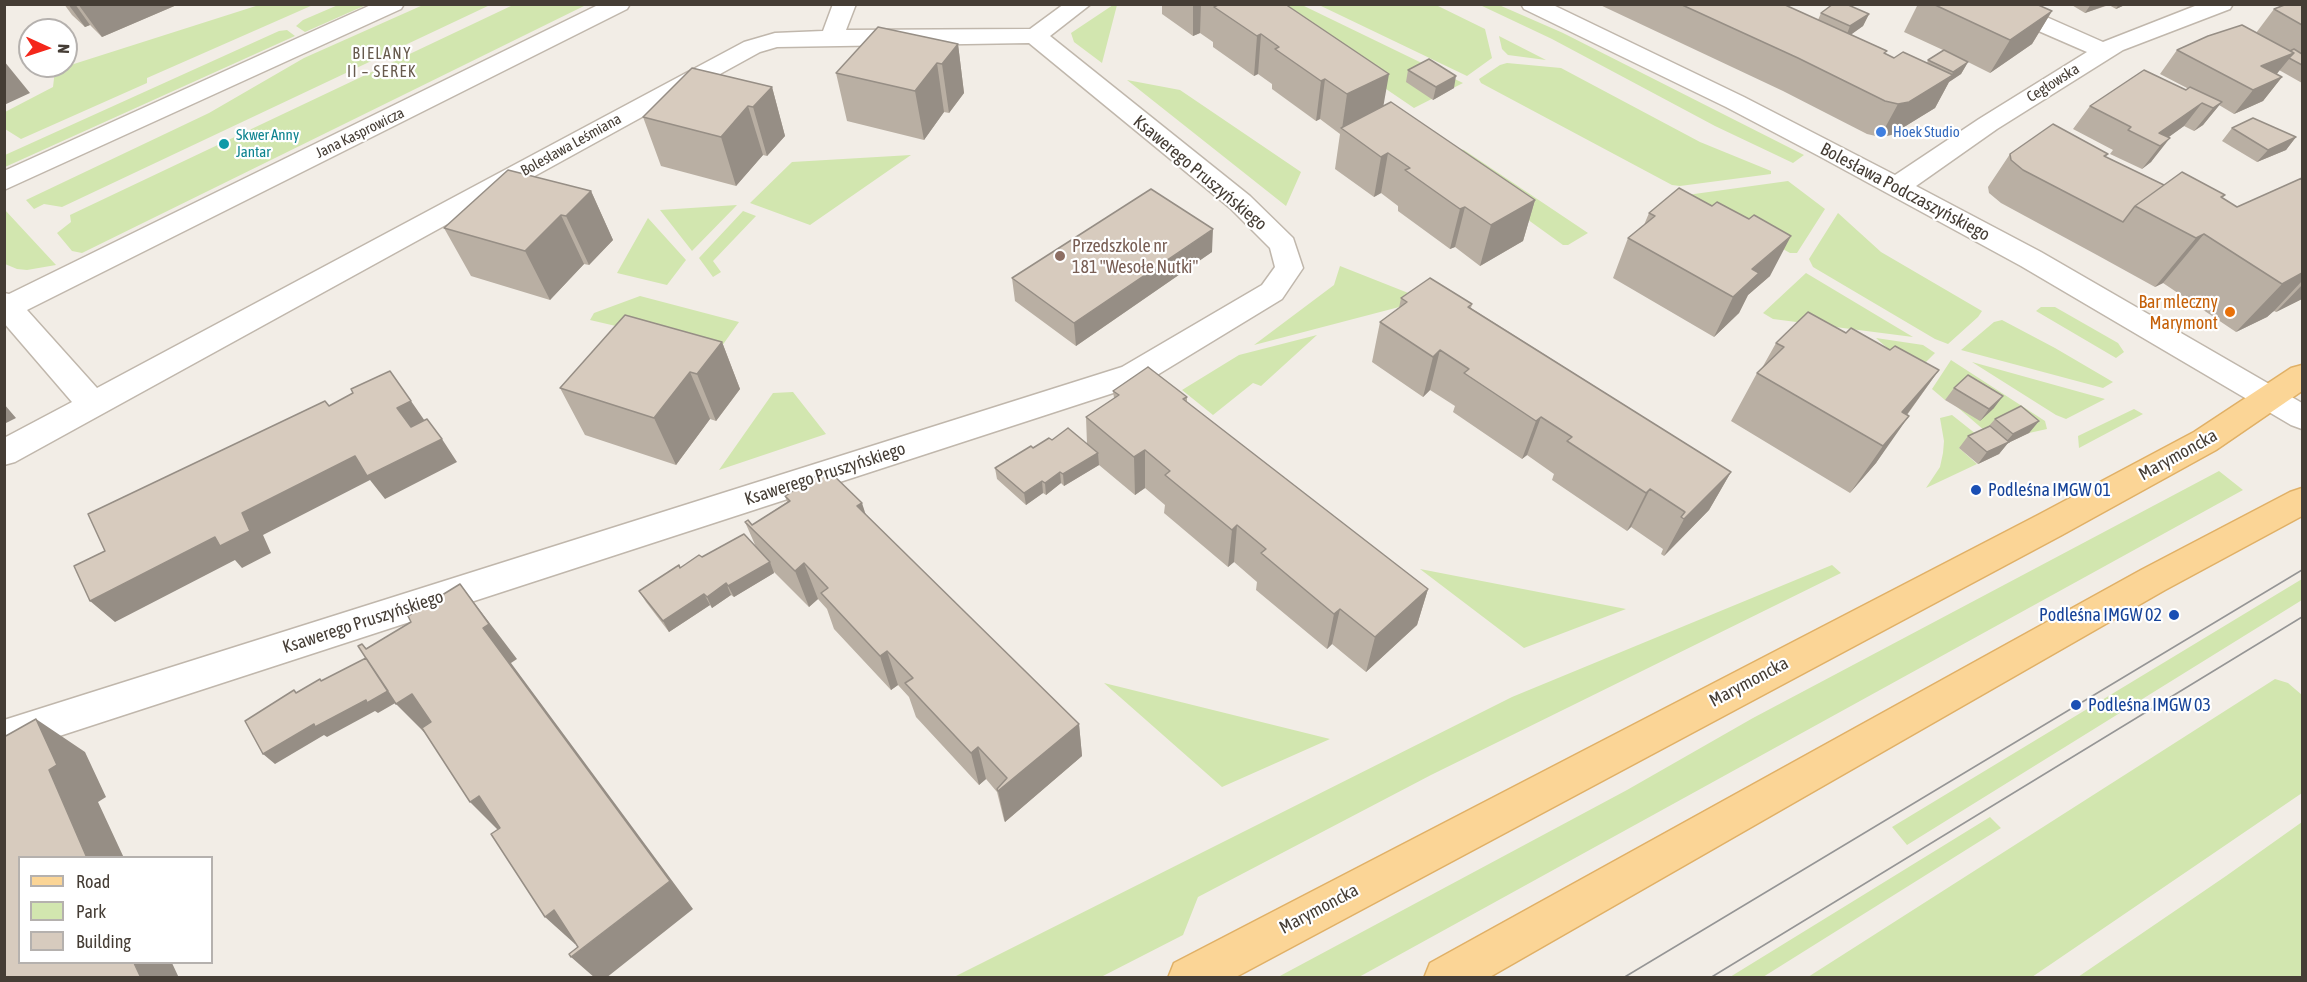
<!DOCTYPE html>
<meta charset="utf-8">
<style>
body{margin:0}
#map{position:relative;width:2307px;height:982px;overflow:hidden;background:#f2ede6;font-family:"Asap Condensed",sans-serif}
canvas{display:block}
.frame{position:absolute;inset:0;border:6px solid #453d35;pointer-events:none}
.legend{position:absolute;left:18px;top:856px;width:195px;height:108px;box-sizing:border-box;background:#fff;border:2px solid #b5b1ae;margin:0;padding:8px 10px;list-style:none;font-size:18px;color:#453d35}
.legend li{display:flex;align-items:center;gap:12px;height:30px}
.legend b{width:30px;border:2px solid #b5b1ae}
.north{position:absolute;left:18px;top:18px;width:60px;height:60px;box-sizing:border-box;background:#fff;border:2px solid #b5b1ae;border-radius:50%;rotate:93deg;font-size:16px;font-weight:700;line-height:24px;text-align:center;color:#453d35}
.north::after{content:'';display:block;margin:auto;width:21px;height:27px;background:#f4271b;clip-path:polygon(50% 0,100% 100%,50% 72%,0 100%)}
</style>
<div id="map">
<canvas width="2307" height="982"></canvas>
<div class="frame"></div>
<ul class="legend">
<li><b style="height:8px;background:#fbd596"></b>Road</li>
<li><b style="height:16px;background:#d2e6af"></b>Park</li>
<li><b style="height:16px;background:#d7cbbe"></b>Building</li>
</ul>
<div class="north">N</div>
</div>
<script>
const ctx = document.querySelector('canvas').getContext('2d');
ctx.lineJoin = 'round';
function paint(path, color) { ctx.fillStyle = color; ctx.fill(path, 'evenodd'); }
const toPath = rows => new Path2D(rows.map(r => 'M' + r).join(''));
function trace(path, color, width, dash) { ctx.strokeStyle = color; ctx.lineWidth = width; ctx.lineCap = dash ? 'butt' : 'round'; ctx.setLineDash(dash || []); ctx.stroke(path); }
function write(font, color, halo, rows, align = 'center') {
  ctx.font = font + ' "Asap Condensed",sans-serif'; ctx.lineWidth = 4.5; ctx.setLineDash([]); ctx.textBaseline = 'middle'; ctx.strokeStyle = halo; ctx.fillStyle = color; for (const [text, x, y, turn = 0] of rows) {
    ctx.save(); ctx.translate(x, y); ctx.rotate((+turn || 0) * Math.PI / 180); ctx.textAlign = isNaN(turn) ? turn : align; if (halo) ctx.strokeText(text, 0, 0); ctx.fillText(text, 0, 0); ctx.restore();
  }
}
const green = toPath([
 [1267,4,1302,5,1463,83,1414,108,1311,38],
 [259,5,313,5,147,78,147,83,21,139,5,129,5,112,53,87,55,70],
 [338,5,366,5,305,32,296,26,303,20],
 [423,5,490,5,62,207,44,204,34,209,26,200,209,113,304,58],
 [513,5,586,5,82,253,72,251,57,233,71,222,70,215],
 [1113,5,1117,5,1102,63,1074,42,1071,33],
 [1319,5,1436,5,1485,29,1492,58,1467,76],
 [1480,5,1499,5,1563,33,1804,155,1793,163,1715,126,1552,39],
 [287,30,295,36,5,167,5,155,279,31],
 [1499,36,1546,60,1508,55,1502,49],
 [1507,63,1561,68,1700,142,1771,171,1771,174,1680,186,1672,185,1481,83,1479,79,1500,65],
 [1127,80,1180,90,1301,172,1286,206],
 [1460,149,1464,150,1588,233,1568,245,1563,245,1445,160],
 [911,155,810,225,750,203,792,162],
 [1788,181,1825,209,1797,253,1790,253,1687,195],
 [737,205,692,251,660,210],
 [5,210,56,265,27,270,17,269,5,264],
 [743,211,756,216,713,261,721,272,713,277,699,258],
 [1838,213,1881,252,1982,311,1978,317,1948,344,1935,339,1813,267,1809,259],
 [648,218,686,260,667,285,617,273],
 [1340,266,1426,300,1254,345,1334,285],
 [1806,273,1913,337,1773,319,1763,313],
 [640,296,739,322,719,350,590,320,594,313],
 [2041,307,2055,307,2118,343,2124,352,2116,358,2036,311],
 [2002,320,2055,348,2113,382,2103,388,1961,350,1994,322],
 [1317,335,1261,386,1253,383,1213,415,1182,390,1239,355],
 [1876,338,1923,345,1935,353,1915,373],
 [1951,360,2045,421,2047,429,2029,433,2011,418,1985,431,1956,406,1959,387,1945,400,1932,389],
 [1972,362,2105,399,2066,419,2056,415],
 [793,392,826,434,719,470,773,393],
 [2134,409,2143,414,2079,448,2078,436],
 [1952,415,1981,438,1959,448,1977,464,1926,488,1940,467,1943,453,1944,441,1940,418],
 [2219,471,2243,490,1359,977,1278,977,1627,790,1753,718],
 [1832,565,1841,573,1431,775,1198,897,1183,935,1101,977,954,977,1512,697],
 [1420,569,1626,609,1524,648],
 [2302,579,2302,600,1907,845,1892,827],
 [2275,679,2288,683,2302,695,2302,793,2032,977,1808,977],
 [1104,683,1330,739,1222,787],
 [1990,817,2001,828,1763,977,1730,977],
 [2302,822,2302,977,2078,977,2226,876]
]);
const minor = toPath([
 [373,4,404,4,401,9,4,190,4,171,373,4],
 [600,4,630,4,627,9,27,310,97,388,744,42,775,33,823,31,833,4,856,4,846,30,1030,29,1064,4,1091,4,1050,36,1250,196,1293,238,1303,268,1282,299,1144,383,4,754,4,720,1122,367,1262,285,1275,267,1270,248,1230,208,1029,43,777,47,760,52,15,462,4,465,4,438,72,402,4,323,4,293,9,294,600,4],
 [1521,4,1551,4,1744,97,1895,175,1979,119,2087,52,1988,9,1985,4,2017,4,2103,42,2200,4,2233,4,2230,9,2123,50,1997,129,1916,186,2041,252,2302,403,2302,429,2291,425,2021,266,1819,156,1726,107,1524,9,1521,4]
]);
const major = toPath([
 [2302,365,2302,391,2216,450,2062,535,1234,978,1168,978,1174,963,2038,515,2194,432,2291,368,2302,365],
 [2302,488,2302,516,2165,590,1488,978,1424,978,1430,963,2141,570,2290,492,2302,488]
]);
const tram = toPath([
 [1623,978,2302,570],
 [1710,978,2302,617]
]);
const wall = toPath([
 [64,4,179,4,102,37,90,25,85,27,72,15],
 [1162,4,1285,4,1383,106,1535,200,1523,241,1480,266,1455,247,1450,249,1398,211,1398,206,1381,193,1374,197,1335,169,1340,134,1320,119,1316,121,1272,89,1272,84,1258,74,1254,76,1213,47,1213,42,1200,33,1193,36,1162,14],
 [1598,4,1783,4,1818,20,1821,13,1869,14,1863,26,1851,34,1894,58,1927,63,1928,60,1943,50,1904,32,1918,4,2036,4,2052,11,2032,44,1990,73,1968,62,1961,74,1949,82,1935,108,1891,135,1880,137,1867,134,1783,91],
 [2070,4,2127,4,2116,9,2109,5,2085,13],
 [2302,4,2302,83,2279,70,2277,74,2282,77,2263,101,2234,114,2219,105,2203,125,2194,131,2184,126,2168,137,2151,162,2142,169,2110,154,2113,150,2073,129,2090,106,2186,90,2187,88,2160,74,2177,50,2256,33,2274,9],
 [958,44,964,93,949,113,944,112,924,140,847,121,836,73],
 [1408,70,1454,88,1433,100,1406,82],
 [772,87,785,136,767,156,763,155,736,186,661,166,643,117],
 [2232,128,2296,137,2286,150,2257,162,2222,141],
 [2010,154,2108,154,2105,157,2164,185,2225,195,2222,198,2237,207,2302,178,2302,299,2276,312,2274,311,2272,312,2267,317,2236,332,2163,283,2155,287,2097,255,2001,203,1989,193,1988,187],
 [591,191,613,240,589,265,584,264,550,300,471,276,444,228],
 [1649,213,1770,276,1748,295,1739,313,1714,337,1613,278,1628,238,1644,225],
 [1212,252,1076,346,1015,301,1012,278],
 [1401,298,1472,304,1471,308,1731,472,1709,510,1664,556,1661,554,1663,549,1631,527,1627,531,1552,480,1554,474,1527,455,1522,459,1453,412,1455,406,1430,390,1423,397,1372,362,1380,322,1399,308],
 [1846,333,1939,370,1907,415,1876,463,1850,493,1731,421,1757,373,1762,368,1776,343],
 [722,342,740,389,716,421,710,419,676,465,585,435,560,388],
 [1954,388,1994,408,1980,421,1945,400],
 [1113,391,1187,397,1187,402,1428,589,1417,625,1366,672,1332,644,1327,649,1256,590,1257,582,1234,562,1228,567,1164,513,1165,505,1145,488,1135,495,1099,465,1064,486,1061,483,1046,495,1043,493,1026,505,997,479,995,468,1052,440,1087,444,1086,417,1114,398],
 [1995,419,2039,421,2029,433,2008,443,1999,454,1978,464,1959,448,1968,436,1988,427],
 [785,496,866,515,1079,724,1082,756,1005,822,1004,820,997,792,986,779,979,785,916,717,909,697,898,685,891,690,834,629,827,609,818,599,809,607,774,572,774,573,734,597,731,595,712,608,710,605,669,632,646,602,639,591,680,568,702,557,756,547,745,522,752,525,787,502]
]);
const shadedWall = toPath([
 [68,4,75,4,90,25,85,27],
 [78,4,179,4,102,37],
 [1193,4,1201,4,1200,33,1193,36],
 [2091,4,2110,4,2085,13],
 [2119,4,2127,4,2116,9],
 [2052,11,2032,44,1990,73,2010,40],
 [1869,14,1863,26,1845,39,1850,26],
 [1261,34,1258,74,1254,76,1257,36],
 [958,44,964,93,949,113,942,64],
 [2294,53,2275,76,2261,66],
 [4,61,30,93,4,105],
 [1968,62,1961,74,1949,82,1935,108,1891,135,1880,137,1898,104,1951,77,1953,72],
 [937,63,944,112,924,140,915,91],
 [1389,74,1382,114,1342,129,1347,94],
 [1456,76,1454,88,1433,100,1436,87],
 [2282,77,2263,101,2234,114,2253,90],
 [1325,79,1320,119,1316,121,1321,81],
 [772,87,785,136,767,156,753,107],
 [2222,102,2203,125,2194,131,2213,108],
 [2202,103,2184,126,2158,145,2159,133],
 [748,106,763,155,736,186,721,137],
 [2296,137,2286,150,2257,162,2268,150],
 [2170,138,2151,162,2142,169,2160,146],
 [1388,153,1381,193,1374,197,1381,157],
 [591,191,613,240,589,265,566,216],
 [1535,200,1523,241,1480,266,1491,225],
 [1465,207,1455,247,1450,249,1460,209],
 [561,215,584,264,550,300,525,251],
 [1213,229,1212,252,1076,346,1074,323],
 [2204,234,2163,283,2155,287,2196,238],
 [1791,236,1770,276,1748,295,1739,313,1714,337,1733,297,1752,269],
 [2302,273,2302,281,2274,311,2267,317,2236,332,2282,284],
 [2302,285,2302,299,2276,312],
 [722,342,740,389,716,421,697,374],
 [1440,350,1430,390,1423,397,1433,357],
 [1939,370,1905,417,1902,412],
 [690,372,710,419,676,465,654,418],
 [2003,396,1994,408,1980,421,1989,409],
 [411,401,427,424,414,431,397,408],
 [4,404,16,418,4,424],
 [1909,416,1876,463,1850,493,1883,446],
 [1541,417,1527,455,1522,459,1536,421],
 [2039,421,2029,433,2008,443,1999,454,1978,464,1987,452,2004,444,2013,434],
 [442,439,457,462,385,499,370,480,263,535,271,553,242,568,235,560,115,622,90,601,215,537,242,513,355,456],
 [1145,450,1145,488,1135,495,1134,457],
 [1098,453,1099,465,1064,486,1063,474],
 [1060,472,1061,483,1046,495,1045,483],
 [1731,472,1709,510,1664,556,1684,519],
 [1042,481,1043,493,1026,505,1024,493],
 [1650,489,1631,527,1627,531,1646,493],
 [862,503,874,540,857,506],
 [1237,525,1234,562,1228,567,1232,530],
 [770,562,774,573,734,597,728,586],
 [804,563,818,599,809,607,795,571],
 [726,583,731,595,712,608,707,597],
 [460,584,517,659,511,663,693,909,606,978,595,978,571,957,670,881,483,628],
 [1428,589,1417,625,1366,672,1375,637],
 [704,594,710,605,669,632,663,621],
 [1340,609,1332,644,1327,649,1334,614],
 [362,644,395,679,404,698,378,713,375,711,327,737,324,735,275,764,263,754,314,724,366,700,366,649],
 [887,651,898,685,891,690,880,656],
 [412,694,444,728,429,737,396,704],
 [36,719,85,752,106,797,98,802,124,858,87,858,49,770],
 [1079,724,1082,756,1005,822,998,791],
 [978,747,986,779,979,785,971,753],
 [479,796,509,827,501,833,470,802],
 [554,910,583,937,575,944,545,917],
 [134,963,172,963,179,978,141,978]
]);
const building = toPath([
 [1218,4,1285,4,1389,74,1347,94,1325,79,1321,81,1275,49,1279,47,1261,34,1257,36,1214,7,1218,5,1218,4],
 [1680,4,1783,4,1887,51,1884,53,1894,58,1903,52,1953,75,1909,102,1898,104,1885,101,1798,58,1680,4],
 [1833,4,1846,4,1869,14,1850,26,1821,13,1833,4],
 [1933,4,2036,4,2052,11,2010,40,1933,4],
 [2287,4,2302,4,2302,25,2274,9,2287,4],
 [2242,25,2294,53,2261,66,2282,77,2253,90,2177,50,2208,36,2242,25],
 [878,27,958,44,942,64,937,63,915,91,836,73,878,27],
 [2294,49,2302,54,2302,65,2289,58,2294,53,2290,51,2294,49],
 [1944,50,1968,62,1953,72,1928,60,1944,50],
 [1429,59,1456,76,1436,87,1408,70,1429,59],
 [692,68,772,87,753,107,748,106,721,137,643,117,692,68],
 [2144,70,2186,90,2190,87,2222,102,2213,108,2202,103,2159,133,2170,138,2160,146,2128,130,2131,127,2090,106,2144,70],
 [1391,102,1535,200,1491,225,1465,207,1460,209,1405,170,1410,168,1388,153,1381,157,1341,128,1391,102],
 [2253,118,2296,137,2268,150,2232,128,2253,118],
 [2053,124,2108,154,2104,156,2164,185,2135,206,2123,222,2023,170,2011,160,2010,154,2053,124],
 [508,170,591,191,566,216,561,215,525,251,444,228,508,170],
 [2182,172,2225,195,2221,197,2237,207,2302,178,2302,273,2282,284,2204,234,2196,238,2135,206,2182,172],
 [1679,188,1712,206,1717,202,1749,219,1754,215,1791,236,1752,269,1759,273,1733,297,1628,238,1655,216,1649,213,1679,188],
 [1151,189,1213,229,1074,323,1012,278,1151,189],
 [1430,278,1472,304,1468,307,1731,472,1684,519,1681,517,1685,512,1650,489,1646,493,1567,441,1572,437,1541,417,1536,421,1464,373,1469,369,1440,350,1433,357,1380,322,1407,302,1401,298,1430,278],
 [1808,312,1846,333,1851,328,1890,350,1895,346,1939,370,1902,412,1909,416,1883,446,1757,373,1784,347,1776,343,1808,312],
 [625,315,722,342,697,374,690,372,654,418,560,388,625,315],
 [1148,367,1187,397,1183,399,1428,589,1375,637,1340,609,1334,614,1261,553,1266,549,1237,525,1232,530,1165,475,1170,471,1145,450,1134,457,1086,417,1119,395,1113,391,1148,367],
 [390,371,411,401,397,408,411,427,427,419,442,439,367,476,355,456,242,513,250,531,220,546,215,537,90,601,74,566,105,551,88,514,325,401,329,406,353,393,351,389,390,371],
 [1968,375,2003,396,1989,409,1954,388,1968,375],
 [2021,406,2039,421,2013,434,1995,419,2021,406],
 [1990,426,2009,442,1987,452,1968,436,1990,426],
 [1068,428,1098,453,1063,474,1060,472,1045,483,1042,481,1024,493,995,468,1031,446,1033,448,1049,438,1052,440,1068,428],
 [827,469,862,503,857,506,1079,724,998,791,997,789,1007,778,978,747,971,753,905,683,913,678,887,651,880,656,821,593,828,588,804,563,795,571,745,522,748,520,752,525,790,501,785,496,827,469],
 [744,534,770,562,728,586,726,583,707,597,704,594,663,621,639,591,679,565,680,568,699,555,702,557,744,534],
 [460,584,489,624,483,628,670,881,571,957,569,954,578,947,554,910,545,917,491,834,500,828,479,796,470,802,422,728,431,722,412,694,396,704,358,646,362,644,366,649,411,622,408,616,460,584],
 [366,658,388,691,367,703,366,700,315,727,314,724,263,754,245,721,294,690,296,693,320,679,321,681,366,658],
 [36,719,57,765,49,770,87,858,20,858,20,963,134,963,141,978,4,978,4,737,36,719]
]);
const markers = [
 [1881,132,6,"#3f7fe0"],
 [224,144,6,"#0f9aa8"],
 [1060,256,6,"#8d6e63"],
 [2230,312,6,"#e8710a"],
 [1976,490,6,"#1a4fb4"],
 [2174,615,6,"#1a4fb4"],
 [2076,705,6,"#1a4fb4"]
];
const farStreetnames = [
 ["Cegłowska",2053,83,-32],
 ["Jana Kasprowicza",360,133,-26],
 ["Bolesława Leśmiana",571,145,-29]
];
const farShopnames = [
 ["Hoek Studio",1893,132]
];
const farCulturenames = [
 ["Skwer Anny",236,135],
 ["Jantar",236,152]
];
const farNeighbourhoodnames = [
 ["BIELANY",382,54],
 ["II – SEREK",382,72]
];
const streetNames = [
 ["Ksawerego Pruszyńskiego",1200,173,40],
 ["Bolesława Podczaszyńskiego",1905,192,28],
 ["Marymoncka",2178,455,-29],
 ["Ksawerego Pruszyńskiego",825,474,-18],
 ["Ksawerego Pruszyńskiego",363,622,-18],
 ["Marymoncka",1749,682,-28],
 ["Marymoncka",1319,909,-28]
];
const educationNames = [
 ["Przedszkole nr",1072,246],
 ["181 \"Wesołe Nutki\"",1072,267]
];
const foodNames = [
 ["Bar mleczny",2218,302],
 ["Marymont",2218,323]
];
const transitNames = [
 ["Podleśna IMGW 01",1988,490],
 ["Podleśna IMGW 02",2162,615,"right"],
 ["Podleśna IMGW 03",2088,705]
];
paint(green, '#d2e6af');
trace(minor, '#c0b7ac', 3);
trace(major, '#e0b066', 3);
paint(minor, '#fff');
paint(major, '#fbd596');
trace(tram, '#959595', 1.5);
paint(wall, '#b9afa3');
paint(shadedWall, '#968e85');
paint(building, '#d7cbbe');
trace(building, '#968e85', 1.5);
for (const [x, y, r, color] of markers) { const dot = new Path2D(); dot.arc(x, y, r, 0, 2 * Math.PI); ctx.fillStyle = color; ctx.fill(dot); trace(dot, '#fff', 2); }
write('15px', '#453d35', '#fff', farStreetnames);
write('15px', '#366cbe', '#fff', farShopnames, 'left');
write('15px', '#0d838f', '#fff', farCulturenames, 'left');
ctx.letterSpacing = '1.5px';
write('16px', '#675a4d', '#fff', farNeighbourhoodnames);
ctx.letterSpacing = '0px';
write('18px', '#453d35', '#fff', streetNames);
write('18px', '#785e54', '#fff', educationNames, 'left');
write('18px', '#c56008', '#fff', foodNames, 'right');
write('18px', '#164399', '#fff', transitNames, 'left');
</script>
